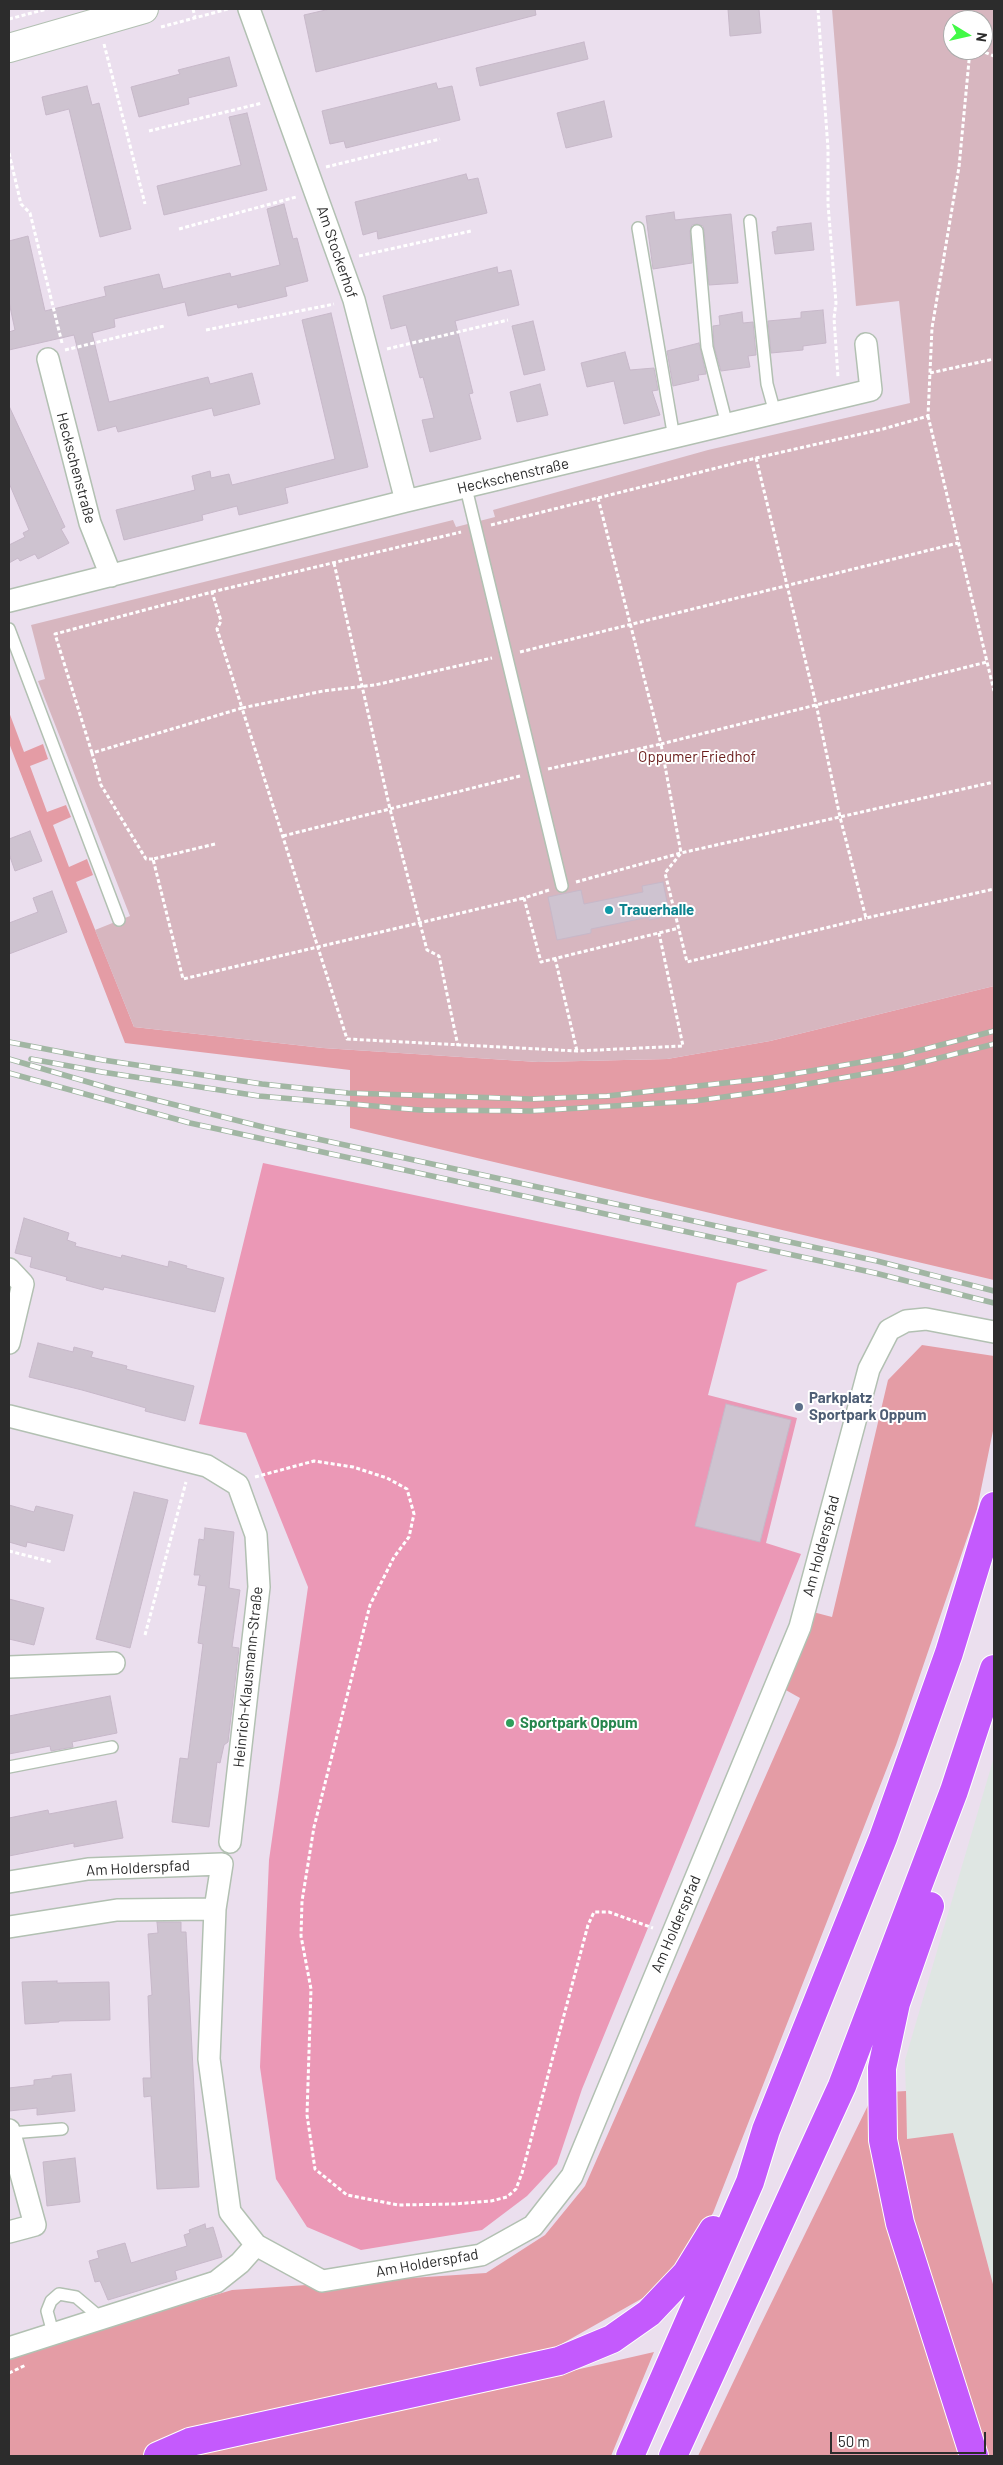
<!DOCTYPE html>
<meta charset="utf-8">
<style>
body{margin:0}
#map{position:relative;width:1003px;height:2465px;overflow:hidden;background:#ebdfee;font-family:Barlow,sans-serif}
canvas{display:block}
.frame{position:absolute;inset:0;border:10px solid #2c2c2c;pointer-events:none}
.north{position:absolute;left:943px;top:10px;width:50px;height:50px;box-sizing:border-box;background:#fff;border:1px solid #ababab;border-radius:50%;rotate:99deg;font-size:14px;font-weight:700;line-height:20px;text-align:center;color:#2c2c2c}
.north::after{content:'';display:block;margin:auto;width:18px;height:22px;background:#41f946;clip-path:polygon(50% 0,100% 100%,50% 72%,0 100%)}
.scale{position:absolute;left:830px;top:2432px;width:156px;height:22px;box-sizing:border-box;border:2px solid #2c2c2c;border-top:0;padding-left:6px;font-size:15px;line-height:18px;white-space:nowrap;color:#2c2c2c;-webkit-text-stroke:4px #fff;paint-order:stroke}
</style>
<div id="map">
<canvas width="1003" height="2465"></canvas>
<div class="frame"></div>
<div class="north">N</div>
<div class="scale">50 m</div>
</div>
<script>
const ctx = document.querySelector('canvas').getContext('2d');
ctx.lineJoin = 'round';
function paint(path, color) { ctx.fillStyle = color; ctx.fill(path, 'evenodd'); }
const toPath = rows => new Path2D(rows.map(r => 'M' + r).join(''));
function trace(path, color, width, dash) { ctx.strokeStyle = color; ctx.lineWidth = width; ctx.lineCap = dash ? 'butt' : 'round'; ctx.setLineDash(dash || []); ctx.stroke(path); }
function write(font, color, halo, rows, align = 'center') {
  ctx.font = font + ' Barlow,sans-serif'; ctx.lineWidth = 4; ctx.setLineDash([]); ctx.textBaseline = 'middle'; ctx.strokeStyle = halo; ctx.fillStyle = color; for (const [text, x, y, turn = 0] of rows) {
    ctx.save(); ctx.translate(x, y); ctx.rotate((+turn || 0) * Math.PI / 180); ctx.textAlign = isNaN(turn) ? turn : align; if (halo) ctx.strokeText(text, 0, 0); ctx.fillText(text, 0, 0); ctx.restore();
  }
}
const industrial = toPath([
 [994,1757,994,2288,953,2133,907,2140,905,2060]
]);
const green = toPath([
 [9,712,24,752,43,744,48,759,30,766,47,812,66,805,71,817,53,825,69,867,87,859,93,875,76,882,134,1027,323,1048,538,1062,667,1059,770,1041,994,986,994,1280,350,1128,350,1070,125,1043,9,743],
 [922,1345,994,1356,994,1426,977,1509,896,1745,713,2213,657,2290,475,2393,654,2352,611,2456,9,2456,9,2356,232,2290,486,2273,545,2235,585,2186,800,1698,784,1689,813,1612,832,1617,888,1380],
 [906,2091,907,2139,953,2133,994,2288,994,2456,698,2456,758,2330,874,2093]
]);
const cemetery = toPath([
 [832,9,994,9,994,986,770,1041,667,1059,538,1062,323,1048,134,1027,95,930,130,916,38,681,45,679,31,625,453,520,456,527,495,517,493,510,708,450,910,403,899,301,856,306],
 [953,20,983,20,983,50,953,50]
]);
const pitch = toPath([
 [263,1163,768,1270,737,1283,708,1395,797,1418,766,1543,801,1554,582,2089,557,2164,527,2196,482,2230,361,2250,307,2227,276,2179,260,2067,269,1860,308,1587,246,1433,199,1424]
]);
const building = toPath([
 [330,9,535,9,536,15,316,72,304,15,330,9],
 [728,9,759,9,761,33,730,36,728,9],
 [584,42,588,59,480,86,476,68,584,42],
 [229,57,237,86,188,98,189,104,139,117,131,87,180,74,178,70,229,57],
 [436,83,438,89,452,86,460,120,346,148,344,141,330,144,322,111,436,83],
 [87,86,92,105,99,103,131,229,100,237,69,109,46,115,42,97,87,86],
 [604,101,612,137,566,148,557,113,604,101],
 [247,113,267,190,164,215,157,186,241,165,229,117,247,113],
 [466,174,468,180,478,178,487,213,378,239,377,231,363,235,355,202,466,174],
 [284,204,293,239,297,238,308,281,285,287,287,296,238,308,237,304,188,316,185,302,114,319,115,327,92,333,109,402,208,377,210,384,252,373,260,404,214,416,212,408,118,432,116,426,98,431,74,335,9,350,9,332,15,330,9,302,9,241,28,236,45,311,106,296,104,287,159,274,163,289,230,273,231,277,280,265,267,209,284,204],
 [674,212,675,220,731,214,738,283,709,285,704,230,703,226,697,224,692,225,690,231,692,263,653,269,646,216,674,212],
 [811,223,814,250,775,254,772,232,777,231,777,227,811,223],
 [497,267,498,273,511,270,519,305,455,321,473,393,469,394,481,439,430,452,422,420,434,418,423,377,420,378,406,325,391,329,383,296,497,267],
 [823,310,826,343,803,346,803,350,771,353,768,321,801,318,801,312,823,310],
 [742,312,743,323,753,322,756,355,748,356,750,367,721,371,714,346,713,326,720,325,719,316,742,312],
 [331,313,368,467,285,488,288,503,239,515,237,506,202,515,203,520,124,540,116,510,195,490,192,476,210,471,211,478,229,474,232,485,335,459,302,320,331,313],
 [533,321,545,370,524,375,512,326,533,321],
 [699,343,706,374,698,375,699,380,673,386,667,351,699,343],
 [625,352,630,370,654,368,658,390,652,391,660,415,624,424,614,381,587,387,581,363,625,352],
 [540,384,548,415,517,422,510,392,540,384],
 [9,406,65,527,61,529,69,543,38,559,35,554,20,561,18,558,9,563,9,545,25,537,23,533,29,530,9,483,9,406],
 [30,831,42,861,15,871,9,854,9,839,30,831],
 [663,882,670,916,649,920,649,917,591,929,591,933,557,940,548,897,581,890,584,904,643,892,642,886,663,882],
 [52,891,67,932,9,954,9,923,38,912,33,898,52,891],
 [24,1218,69,1233,67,1240,76,1243,75,1246,121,1258,122,1255,168,1267,169,1261,187,1266,186,1268,224,1278,215,1312,104,1287,103,1290,66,1280,67,1277,30,1267,32,1257,15,1253,24,1218],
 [38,1343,73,1352,74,1347,93,1352,91,1357,127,1366,126,1369,194,1386,185,1421,145,1411,146,1408,82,1390,29,1377,38,1343],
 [726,1404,791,1420,760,1542,695,1526,726,1404],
 [134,1492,168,1500,130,1648,96,1639,134,1492],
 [9,1505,34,1512,36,1506,73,1515,64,1551,27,1542,26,1547,9,1542,9,1505],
 [205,1528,234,1532,229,1588,240,1590,232,1647,239,1648,228,1742,224,1745,220,1763,217,1762,209,1827,172,1822,180,1758,188,1759,203,1644,198,1643,206,1586,198,1585,200,1575,194,1575,199,1539,204,1540,205,1528],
 [9,1599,44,1608,34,1645,9,1639,9,1599],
 [110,1696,117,1733,72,1742,73,1747,51,1751,50,1746,9,1754,9,1716,110,1696],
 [116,1801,123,1838,74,1847,74,1843,9,1856,9,1818,48,1810,49,1814,116,1801],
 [157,1922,181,1922,181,1932,186,1932,199,2187,157,2189,151,2096,144,2097,143,2078,151,2078,148,1996,152,1995,148,1934,158,1933,157,1922],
 [57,1981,57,1983,109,1982,110,2020,59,2021,59,2022,25,2024,22,1982,57,1981],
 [71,2074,75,2111,37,2115,37,2108,9,2111,9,2088,34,2085,34,2080,52,2078,52,2076,71,2074],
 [75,2158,80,2202,47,2206,43,2162,75,2158],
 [205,2224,206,2229,213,2227,222,2257,175,2271,177,2279,108,2300,100,2281,95,2282,89,2261,99,2258,97,2251,125,2243,131,2263,187,2246,184,2235,190,2233,189,2230,205,2224]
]);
const path = toPath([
 [193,9,195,17],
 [818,9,828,149,828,204,836,303,834,318,838,377],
 [967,9,968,20],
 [9,19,47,9],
 [161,27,228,9],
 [104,44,145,204],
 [979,50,994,56],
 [149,131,262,103],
 [9,153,21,204,30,213,62,343],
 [326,167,440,139],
 [179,229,296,197],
 [359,256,471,231],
 [206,330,334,304],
 [387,349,508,320],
 [65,350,164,326],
 [930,373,994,359],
 [928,416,994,691],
 [756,458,816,704,840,817,866,918,994,889],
 [598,498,661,744,987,662],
 [491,525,756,458,883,429,928,416,932,328,959,167,970,50],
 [334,563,390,809,427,950,439,956,458,1046],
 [212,592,461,532],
 [520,652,958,543],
 [92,753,55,634,212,592,221,621,217,629,242,708,323,691,375,685,492,658],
 [548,769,661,744,681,853,665,873,687,962,866,918],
 [283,836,520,776],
 [215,844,153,859,183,979,524,898],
 [153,859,146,859,101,785,92,753,242,708,347,1039,577,1051,683,1046,659,933],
 [576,882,681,853,994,782],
 [549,890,524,898,541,962,679,928],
 [555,958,577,1051],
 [255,1477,314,1461,353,1467,387,1478,407,1489,414,1514,409,1537,394,1557,370,1605,314,1827,302,1901,301,1936,311,1989,307,2115,315,2169,347,2195,398,2205,454,2204,491,2201,507,2197,516,2189,522,2173,588,1925,594,1912,609,1912,653,1928],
 [9,1551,52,1562],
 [145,1635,186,1482],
 [9,2373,26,2365]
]);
const service = toPath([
 [750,221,767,384,775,413],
 [638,228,674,438],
 [697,231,707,347,727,425],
 [466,488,562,886],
 [9,629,119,920],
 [9,1767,112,1747],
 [10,2133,62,2129],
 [53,2333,47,2311,51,2301,59,2294,76,2297,102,2319]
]);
const minor = toPath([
 [249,9,354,300,406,501],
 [48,359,90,523,111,576],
 [9,601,406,501,871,390,866,344],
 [9,1269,23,1284,9,1343],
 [9,1416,207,1466,238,1485,256,1535,259,1587,230,1842],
 [9,1667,114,1663],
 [9,1882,88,1869,222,1864,215,1909,209,2059,230,2212,256,2245,322,2281,481,2255,533,2226,572,2176,800,1627,869,1369,889,1330,906,1321,926,1319,994,1332],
 [9,1927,117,1910,215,1909],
 [9,2130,35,2225,9,2232],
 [9,2348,216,2282,240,2263,256,2245]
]);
const secondary = toPath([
 [9,48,144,9]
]);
const motorway = toPath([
 [930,1906,896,2003,882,2068,883,2140,900,2223,974,2456],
 [158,2456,190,2442,559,2361,612,2339,649,2313,686,2274,713,2230],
 [630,2456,750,2182,766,2130,883,1838,949,1653,994,1506],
 [673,2456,842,2086,954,1791,994,1669]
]);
const rail = toPath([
 [9,1042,103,1060,262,1084,348,1093,531,1099,607,1096,770,1078,902,1055,994,1031],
 [9,1059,112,1089,267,1128,877,1261,994,1291],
 [31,1059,102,1072,259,1096,420,1110,531,1111,695,1101,773,1090,904,1067,994,1044],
 [9,1073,190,1123,875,1273,994,1303]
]);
const markers = [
 [609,910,5,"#0f9aa8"],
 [799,1407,5,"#5c6f8a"],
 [510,1723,5,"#2e9e5b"]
];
const streetNames = [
 ["Am Stockerhof",337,252,71],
 ["Heckschenstraße",76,468,75],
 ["Heckschenstraße",513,476,-13],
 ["Am Holderspfad",821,1546,-75],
 ["Heinrich-Klausmann-Straße",248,1677,-84],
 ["Am Holderspfad",138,1868,-3],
 ["Am Holderspfad",676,1924,-67],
 ["Am Holderspfad",427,2263,-10]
];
const parkNames = [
 ["Oppumer Friedhof",697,757]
];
const cultureNames = [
 ["Trauerhalle",619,910]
];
const serviceNames = [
 ["Parkplatz",809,1398],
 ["Sportpark Oppum",809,1415]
];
const leisureNames = [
 ["Sportpark Oppum",520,1723]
];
paint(industrial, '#dfe6e3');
paint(green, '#e49ca5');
paint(cemetery, '#d7b6bf');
paint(pitch, '#eb98b6');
paint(building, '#cec3d0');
trace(building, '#c7b8c9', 1);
trace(service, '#b2c0b2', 14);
trace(minor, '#b2c0b2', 24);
trace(secondary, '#b2c0b2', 30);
trace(motorway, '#fff', 30);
trace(path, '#fff', 3, [4, 2.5]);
trace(service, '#fff', 11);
trace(minor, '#fff', 21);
trace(secondary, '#fff', 28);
trace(motorway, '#c45afd', 28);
trace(rail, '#a1b6a3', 5.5);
trace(rail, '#fff', 4, [11]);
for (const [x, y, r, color] of markers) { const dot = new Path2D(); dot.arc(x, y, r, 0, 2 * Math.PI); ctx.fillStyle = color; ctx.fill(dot); trace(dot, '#fff', 2); }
write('15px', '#2c2c2c', '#fff', streetNames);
write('15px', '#6a1c1b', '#fff', parkNames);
write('bold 15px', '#0d838f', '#fff', cultureNames, 'left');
write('bold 15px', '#4e5e75', '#fff', serviceNames, 'left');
write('bold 15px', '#27864d', '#fff', leisureNames, 'left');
</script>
